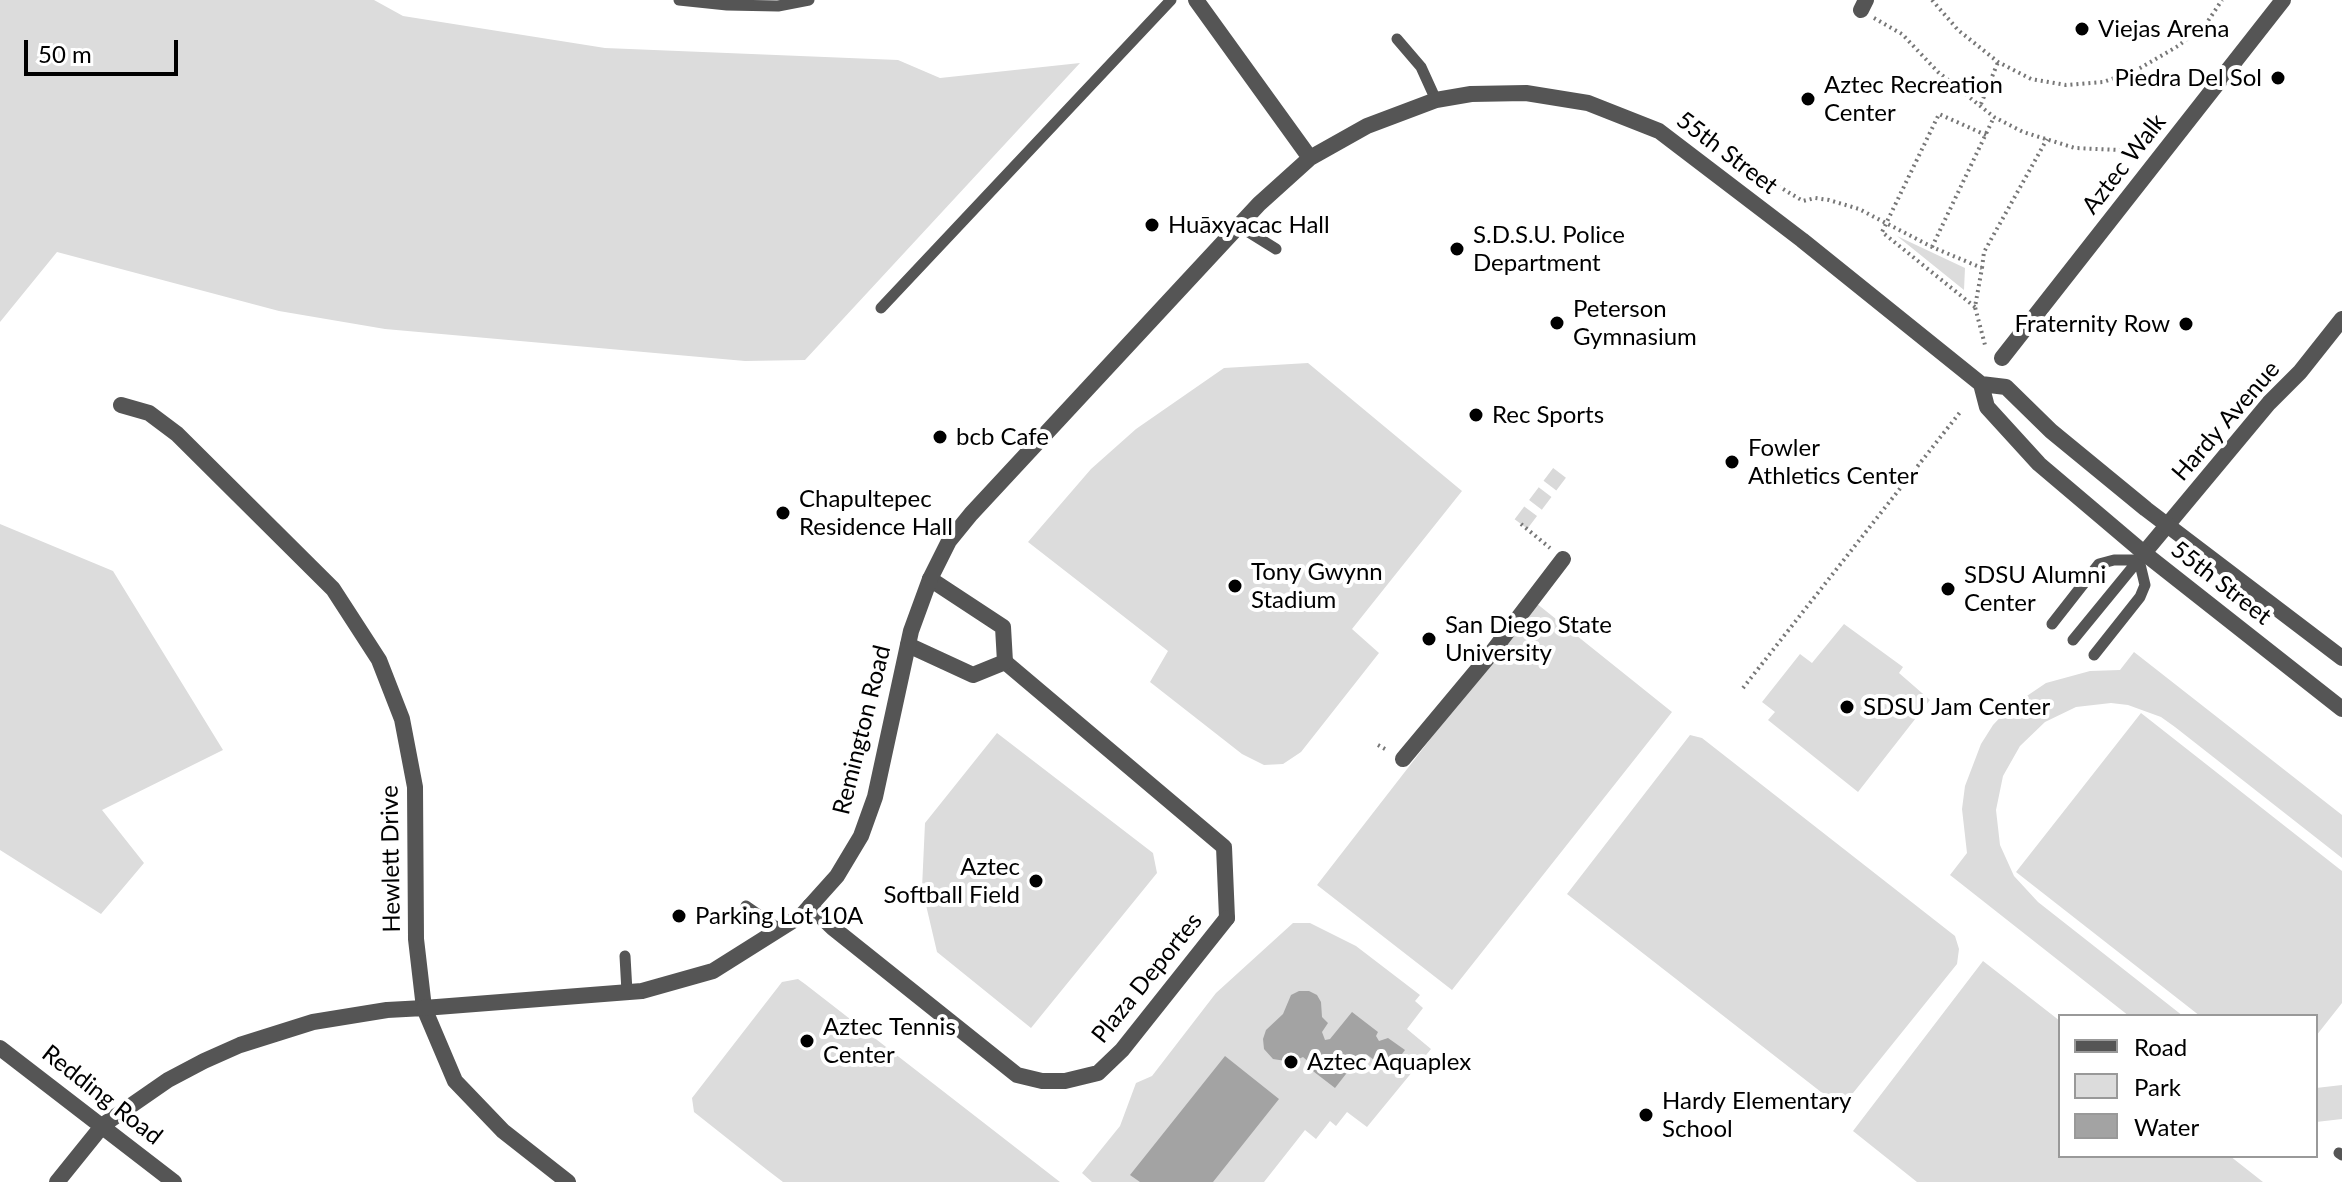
<!DOCTYPE html>
<meta charset="utf-8">
<style>
body{margin:0}
#map{position:relative;width:2342px;height:1182px;overflow:hidden;background:#fff;font-family:Lato,sans-serif}
canvas{display:block}
.legend{position:absolute;left:2058px;top:1014px;width:260px;height:144px;box-sizing:border-box;background:#fff;border:2px solid #999;margin:0;padding:10px 14px;list-style:none;font-size:24px;color:#000}
.legend li{display:flex;align-items:center;gap:16px;height:40px}
.legend b{width:40px;border:2px solid #999}
.scale{position:absolute;left:24px;top:40px;width:154px;height:36px;box-sizing:border-box;border:4px solid #000;border-top:0;padding-left:10px;font-size:24px;line-height:28px;white-space:nowrap;color:#000;-webkit-text-stroke:6px #fff;paint-order:stroke}
</style>
<div id="map">
<canvas width="2342" height="1182"></canvas>
<ul class="legend">
<li><b style="height:10px;background:#555"></b>Road</li>
<li><b style="height:22px;background:#dcdcdc"></b>Park</li>
<li><b style="height:22px;background:#a3a3a3"></b>Water</li>
</ul>
<div class="scale">50 m</div>
</div>
<script>
const ctx = document.querySelector('canvas').getContext('2d');
ctx.lineJoin = 'round';
function paint(path, color) { ctx.fillStyle = color; ctx.fill(path, 'evenodd'); }
const toPath = rows => new Path2D(rows.map(r => 'M' + r).join(''));
function trace(path, color, width, dash) { ctx.strokeStyle = color; ctx.lineWidth = width; ctx.lineCap = dash ? 'butt' : 'round'; ctx.setLineDash(dash || []); ctx.stroke(path); }
function write(font, color, halo, rows, align = 'center') {
  ctx.font = font + ' Lato,sans-serif'; ctx.lineWidth = 8; ctx.setLineDash([]); ctx.textBaseline = 'middle'; ctx.strokeStyle = halo; ctx.fillStyle = color; for (const [text, x, y, turn = 0] of rows) {
    ctx.save(); ctx.translate(x, y); ctx.rotate((+turn || 0) * Math.PI / 180); ctx.textAlign = isNaN(turn) ? turn : align; if (halo) ctx.strokeText(text, 0, 0); ctx.fillText(text, 0, 0); ctx.restore();
  }
}
const green = toPath([
 [0,0,374,0,403,16,605,48,898,60,940,78,1080,63,805,360,745,361,385,329,279,311,57,252,0,322],
 [1897,236,1965,268,1964,290],
 [1308,363,1462,491,1352,629,1379,653,1301,752,1283,764,1264,765,1242,754,1150,682,1168,651,1028,542,1091,469,1136,429,1224,368],
 [0,524,113,571,223,750,102,810,144,863,101,914,0,850],
 [1536,603,1672,712,1452,990,1317,885],
 [1844,624,1903,667,1899,673,1930,700,1858,792,1768,720,1775,712,1762,702,1800,654,1812,663],
 [2134,652,2342,815,2342,858,2175,727,2161,717,2128,705,2111,703,2076,707,2045,722,2020,746,2003,776,1996,810,2000,845,2014,876,2038,902,2183,1016,2129,1016,1950,875,1967,853,1962,809,1965,786,1981,744,1993,725,2009,708,2046,683,2090,671,2120,670],
 [2141,713,2342,871,2342,1003,2316,1036,2316,1016,2200,1016,2016,872],
 [997,733,1153,853,1157,873,1031,1028,937,952,922,888,925,823],
 [1690,735,1702,738,1955,936,1959,949,1957,964,1853,1093,1838,1100,1821,1092,1567,894],
 [1293,923,1310,923,1356,946,1420,995,1415,1001,1423,1008,1407,1029,1431,1049,1367,1127,1347,1112,1336,1126,1330,1121,1316,1139,1305,1130,1264,1182,1092,1182,1082,1173,1120,1126,1136,1083,1152,1076,1216,993],
 [1983,961,2060,1021,2060,1156,2230,1156,2263,1182,1917,1182,1853,1131],
 [798,979,805,984,1060,1182,783,1182,766,1169,694,1112,692,1098,782,982],
 [2342,1085,2342,1119,2316,1122,2316,1088]
]);
const water = toPath([
 [1299,991,1309,991,1317,995,1321,1002,1322,1017,1328,1023,1322,1032,1325,1040,1330,1039,1352,1012,1378,1032,1376,1036,1379,1041,1388,1038,1405,1050,1389,1071,1366,1054,1360,1056,1335,1088,1309,1068,1311,1064,1303,1057,1292,1062,1273,1059,1264,1049,1263,1039,1266,1030,1283,1014,1291,995],
 [1225,1056,1279,1099,1213,1182,1140,1182,1130,1175]
]);
const pedestrianTunnel = toPath([
 [1521,524,1564,467]
]);
const path = toPath([
 [1932,0,1958,30,1998,62,2031,79,2066,85,2103,82,2135,71,2178,46,2206,24,2222,0],
 [1874,18,1902,34,1938,72,1994,117,2023,132,2075,148,2143,151],
 [1981,104,1998,62],
 [1778,186,1803,201,1815,198,1829,200,1859,209,1932,247,1982,268,1975,307,1985,345],
 [1932,247,1994,117],
 [1982,268,1984,252,2047,139],
 [1975,307,1882,232,1939,114,1986,135],
 [1521,524,1550,548],
 [1743,688,1961,411],
 [1378,745,1387,750]
]);
const service = toPath([
 [679,0,727,5,778,6,809,0],
 [1397,39,1421,67,1436,100],
 [1239,226,1276,249],
 [881,308,1171,0],
 [2052,624,2099,564,2114,560,2139,560],
 [2073,640,2141,557],
 [2094,655,2140,597,2145,585,2139,560],
 [746,906,779,929],
 [625,956,627,992],
 [2339,1153,2342,1155]
]);
const pedestrian = toPath([
 [1861,10,1866,0],
 [1005,662,1224,847,1227,918],
 [1403,759,1489,656,1563,559]
]);
const minor = toPath([
 [2002,358,2283,0],
 [121,405,149,413,177,434,333,589,379,660,402,719,415,787,416,939,424,1008,455,1081,503,1131,568,1182],
 [2144,553,2269,403,2300,372,2342,319],
 [908,645,973,675,1005,662,1003,627,930,579],
 [810,906,833,928,1017,1075,1042,1081,1065,1081,1098,1073,1122,1050,1227,918],
 [0,1048,174,1182],
 [57,1182,103,1125,168,1080,204,1061,240,1045,313,1022,387,1010,424,1008]
]);
const tertiary = toPath([
 [1196,0,1310,158],
 [1981,384,1987,407,2039,464,2144,553,2342,709],
 [424,1008,642,991,713,971,802,915,837,876,861,836,875,797,911,631,930,579,949,541,971,514,1259,204,1310,158,1367,126,1436,100,1471,94,1526,93,1588,103,1659,131,1802,240,1981,384,2006,387,2051,431,2146,509,2342,658]
]);
const markers = [
 [2082,29,8,"#000"],
 [2278,78,8,"#000"],
 [1808,99,8,"#000"],
 [1152,225,8,"#000"],
 [1457,249,8,"#000"],
 [1557,323,8,"#000"],
 [2186,324,8,"#000"],
 [1476,415,8,"#000"],
 [940,437,8,"#000"],
 [1732,462,8,"#000"],
 [783,513,8,"#000"],
 [1235,586,8,"#000"],
 [1948,589,8,"#000"],
 [1429,639,8,"#000"],
 [1847,707,8,"#000"],
 [1036,881,8,"#000"],
 [679,916,8,"#000"],
 [807,1041,8,"#000"],
 [1291,1062,8,"#000"],
 [1646,1115,8,"#000"]
];
const poiNames = [
 ["Viejas Arena",2098,29],
 ["Piedra Del Sol",2262,78,"right"],
 ["Aztec Recreation",1824,85],
 ["Center",1824,113],
 ["Huāxyacac Hall",1168,225],
 ["S.D.S.U. Police",1473,235],
 ["Department",1473,263],
 ["Peterson",1573,309],
 ["Gymnasium",1573,337],
 ["Fraternity Row",2170,324,"right"],
 ["Rec Sports",1492,415],
 ["bcb Cafe",956,437],
 ["Fowler",1748,448],
 ["Athletics Center",1748,476],
 ["Chapultepec",799,499],
 ["Residence Hall",799,527],
 ["Tony Gwynn",1251,572],
 ["Stadium",1251,600],
 ["SDSU Alumni",1964,575],
 ["Center",1964,603],
 ["San Diego State",1445,625],
 ["University",1445,653],
 ["SDSU Jam Center",1863,707],
 ["Aztec",1020,867,"right"],
 ["Softball Field",1020,895,"right"],
 ["Parking Lot 10A",695,916],
 ["Aztec Tennis",823,1027],
 ["Center",823,1055],
 ["Aztec Aquaplex",1307,1062],
 ["Hardy Elementary",1662,1101],
 ["School",1662,1129]
];
const streetNames = [
 ["55th Street",1727,153,37],
 ["Aztec Walk",2124,164,-52],
 ["Hardy Avenue",2226,421,-49],
 ["55th Street",2221,583,38],
 ["Remington Road",862,730,-76],
 ["Hewlett Drive",391,859,-91],
 ["Plaza Deportes",1147,978,-51],
 ["Redding Road",102,1095,38]
];
paint(green, '#dcdcdc');
paint(water, '#a3a3a3');
trace(pedestrianTunnel, '#d9d9d9', 16, [16, 8]);
trace(path, '#777', 4, [2, 4]);
trace(service, '#555', 11);
trace(pedestrian, '#555', 16);
trace(minor, '#555', 16);
trace(tertiary, '#555', 16);
for (const [x, y, r, color] of markers) { const dot = new Path2D(); dot.arc(x, y, r, 0, 2 * Math.PI); ctx.fillStyle = color; ctx.fill(dot); trace(dot, '#fff', 3); }
write('24px', '#000', '#fff', poiNames, 'left');
write('24px', '#000', '#fff', streetNames);
</script>
